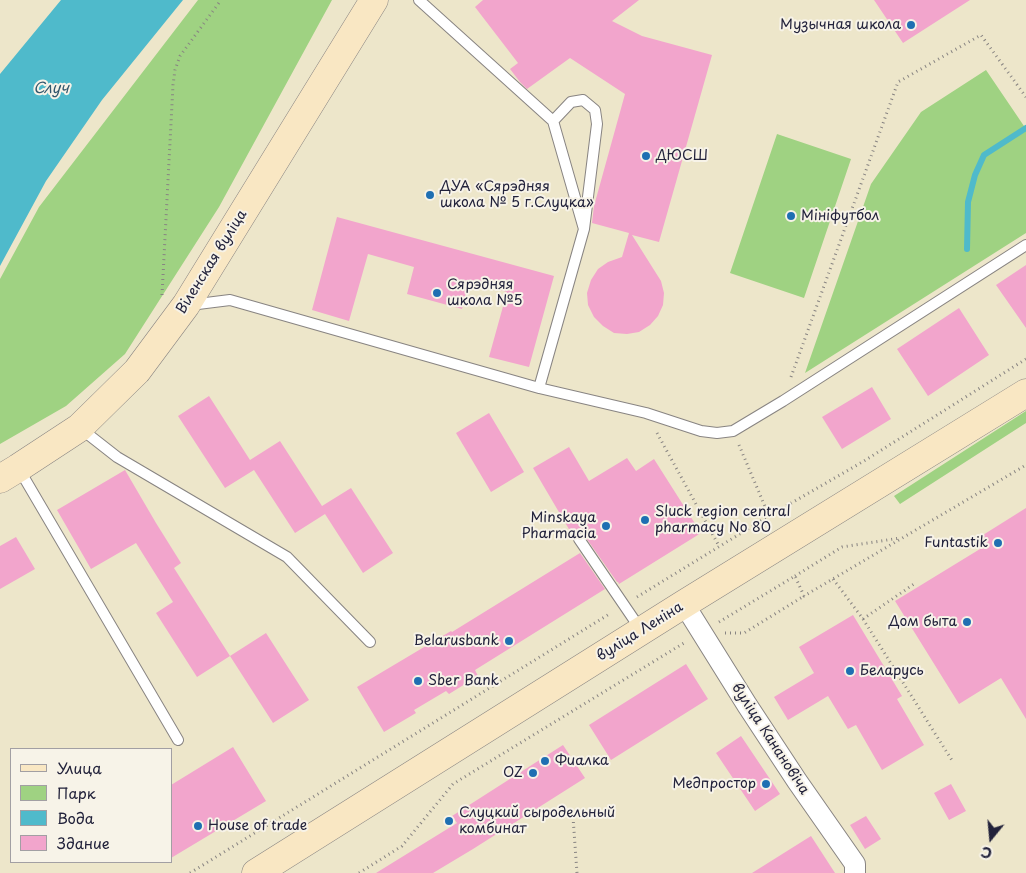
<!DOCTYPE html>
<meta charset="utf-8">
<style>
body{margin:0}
#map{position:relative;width:1026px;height:873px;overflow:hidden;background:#ede6ca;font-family:"Playpen Sans",sans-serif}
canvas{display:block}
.legend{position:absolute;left:10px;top:748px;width:162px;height:115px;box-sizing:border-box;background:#f7f3e8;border:1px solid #a29fa3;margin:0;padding:6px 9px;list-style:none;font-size:15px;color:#22223b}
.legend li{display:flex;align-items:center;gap:10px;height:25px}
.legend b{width:25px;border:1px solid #a29fa3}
.north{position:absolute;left:966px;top:813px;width:50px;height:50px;-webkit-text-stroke:4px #f7f3e8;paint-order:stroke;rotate:197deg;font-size:14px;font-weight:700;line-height:20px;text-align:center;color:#22223b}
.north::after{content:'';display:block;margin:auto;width:18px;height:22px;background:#22223b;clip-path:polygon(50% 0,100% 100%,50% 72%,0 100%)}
</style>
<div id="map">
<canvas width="1026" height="873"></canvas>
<ul class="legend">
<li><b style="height:6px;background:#f9e7c3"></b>Улица</li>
<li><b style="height:14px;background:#9fd282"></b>Парк</li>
<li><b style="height:14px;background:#4fbacb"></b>Вода</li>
<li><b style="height:14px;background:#f2a5cc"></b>Здание</li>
</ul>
<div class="north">С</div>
</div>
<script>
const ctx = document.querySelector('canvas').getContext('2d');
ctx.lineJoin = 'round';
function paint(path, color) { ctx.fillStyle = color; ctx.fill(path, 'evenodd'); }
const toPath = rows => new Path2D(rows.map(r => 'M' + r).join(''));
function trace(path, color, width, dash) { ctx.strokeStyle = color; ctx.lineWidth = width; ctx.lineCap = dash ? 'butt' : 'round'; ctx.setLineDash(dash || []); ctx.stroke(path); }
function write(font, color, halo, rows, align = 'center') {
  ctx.font = font + ' "Playpen Sans",sans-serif'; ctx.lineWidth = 4; ctx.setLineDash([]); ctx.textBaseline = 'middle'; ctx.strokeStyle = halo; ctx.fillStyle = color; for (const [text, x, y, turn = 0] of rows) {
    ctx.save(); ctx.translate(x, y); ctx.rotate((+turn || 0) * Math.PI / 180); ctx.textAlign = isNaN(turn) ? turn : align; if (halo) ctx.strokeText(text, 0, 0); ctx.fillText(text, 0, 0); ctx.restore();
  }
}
const green = toPath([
 [198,0,332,0,219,207,125,354,66,406,0,444,0,279,39,207],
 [986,70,1026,129,1026,233,805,373,871,184,921,112],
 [777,134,851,159,804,298,730,273],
 [1026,411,1026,423,900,504,894,496]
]);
const water = toPath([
 [61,0,183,0,102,100,46,181,0,266,0,74]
]);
const stream = toPath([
 [967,249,968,202,975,175,984,155,1026,128]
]);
const building = toPath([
 [483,0,639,0,612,21,642,36,712,55,659,242,632,235,661,281,664,293,663,305,658,316,650,325,639,332,627,334,614,333,603,326,594,317,588,305,587,293,591,280,598,269,608,262,622,257,629,233,592,223,594,206,625,94,570,58,527,89,520,82,510,69,518,63,475,7],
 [874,0,970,0,903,43],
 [337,217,554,276,529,367,489,357,507,292,469,281,462,309,407,294,414,267,368,254,349,321,312,310],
 [1026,265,1026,328,996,285],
 [959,308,989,355,928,396,897,349],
 [872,387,891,419,842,449,822,417],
 [209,396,250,460,280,441,322,506,351,488,393,553,363,573,325,514,295,533,254,470,225,488,178,416],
 [489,413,524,472,491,492,456,433],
 [569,447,589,481,627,458,636,471,654,459,701,533,619,584,618,582,617,582,584,535,582,533,578,532,573,536,533,468],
 [125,470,156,523,181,563,174,568,230,656,197,677,156,613,173,602,136,543,91,569,57,510],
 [1026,508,1026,719,1001,678,959,704,895,601,980,549,975,540],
 [16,537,35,569,0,589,0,546],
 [580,553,605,589,475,670,478,676,449,694,446,691,414,710,416,713,384,732,357,687,451,631,452,632],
 [853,615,902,696,897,699,924,745,882,770,856,725,848,729,828,696,788,720,774,697,814,673,799,647],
 [266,633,309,700,273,723,230,656],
 [686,664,708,699,611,760,589,725],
 [741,736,780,794,755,811,716,753],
 [563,745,585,778,473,849,433,873,376,873,457,823,452,816],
 [233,747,266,801,171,858,171,785],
 [951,784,966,811,949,820,934,793],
 [866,816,881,839,865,849,850,825],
 [811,836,835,873,752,873]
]);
const path = toPath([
 [162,295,173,85,175,70,180,56,221,0],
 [791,377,898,82,981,35,1026,97],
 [657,433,719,546],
 [739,445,769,516],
 [795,576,842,547,900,538],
 [833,579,863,619,914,584],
 [637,597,769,516,864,461,1026,359],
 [863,619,953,762],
 [719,622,795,576,804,596,1026,465],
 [725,633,744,633,804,596],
 [573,817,577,873],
 [190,873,611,613],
 [359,873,402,846,453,784,684,643]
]);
const service = toPath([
 [419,0,553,121],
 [190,305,230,300,539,388,646,413,701,431,717,433,733,431,783,401,1026,245],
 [539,388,584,229,597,124,595,110,583,100,571,102,553,121,584,229],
 [80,428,117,457,287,557,370,642],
 [19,469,178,740],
 [579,539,641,630]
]);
const minor = toPath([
 [684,604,747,705,797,781,855,864,855,873]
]);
const secondary = toPath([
 [0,479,18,468,79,428,137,371,186,305,374,0],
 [256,873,684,604,1026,393]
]);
const markers = [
 [911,25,5,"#1f6fb2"],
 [646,156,5,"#1f6fb2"],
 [430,195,5,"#1f6fb2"],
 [791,216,5,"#1f6fb2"],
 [437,293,5,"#1f6fb2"],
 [645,520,5,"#1f6fb2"],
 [606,526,5,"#1f6fb2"],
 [998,543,5,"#1f6fb2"],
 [967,622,5,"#1f6fb2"],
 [509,641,5,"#1f6fb2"],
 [850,671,5,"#1f6fb2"],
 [418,681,5,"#1f6fb2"],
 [545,761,5,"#1f6fb2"],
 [533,773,5,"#1f6fb2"],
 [766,784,5,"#1f6fb2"],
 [449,821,5,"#1f6fb2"],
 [198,826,5,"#1f6fb2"]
];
const poiNames = [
 ["Музычная школа",901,25,"right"],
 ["ДЮСШ",656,156],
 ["ДУА «Сярэдняя",440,187],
 ["школа № 5 г.Слуцка»",440,203],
 ["Мініфутбол",801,216],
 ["Сярэдняя",447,285],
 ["школа №5",447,301],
 ["Sluck region central",655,512],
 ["pharmacy No 80",655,528],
 ["Minskaya",596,518,"right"],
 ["Pharmacia",596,534,"right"],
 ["Funtastik",988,543,"right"],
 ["Дом быта",957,622,"right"],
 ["Belarusbank",499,641,"right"],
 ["Беларусь",860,671],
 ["Sber Bank",428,681],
 ["Фиалка",555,761],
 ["OZ",523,773,"right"],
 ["Медпростор",756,784,"right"],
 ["Слуцкий сыродельный",459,813],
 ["комбинат",459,829],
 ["House of trade",208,826]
];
const streetNames = [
 ["Віленская вуліца",212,262,-58],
 ["вуліца Леніна",640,632,-32],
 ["вуліца Канановіча",770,739,57]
];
const waterNames = [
 ["Случ",51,89]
];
paint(green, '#9fd282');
paint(water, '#4fbacb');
trace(stream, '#4fbacb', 6);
paint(building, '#f2a5cc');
trace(service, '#888482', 12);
trace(minor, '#888482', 22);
trace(secondary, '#888482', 29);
trace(path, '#888482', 3, [1, 4]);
trace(service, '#fff', 10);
trace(minor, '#fff', 20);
trace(secondary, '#f9e7c3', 28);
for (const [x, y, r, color] of markers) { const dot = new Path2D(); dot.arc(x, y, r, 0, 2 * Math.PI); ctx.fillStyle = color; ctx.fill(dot); trace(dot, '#f7f3e8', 2); }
write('14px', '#22223b', '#f7f3e8', poiNames, 'left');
write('14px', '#22223b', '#f7f3e8', streetNames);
write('italic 15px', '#32576d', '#f7f3e8', waterNames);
</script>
